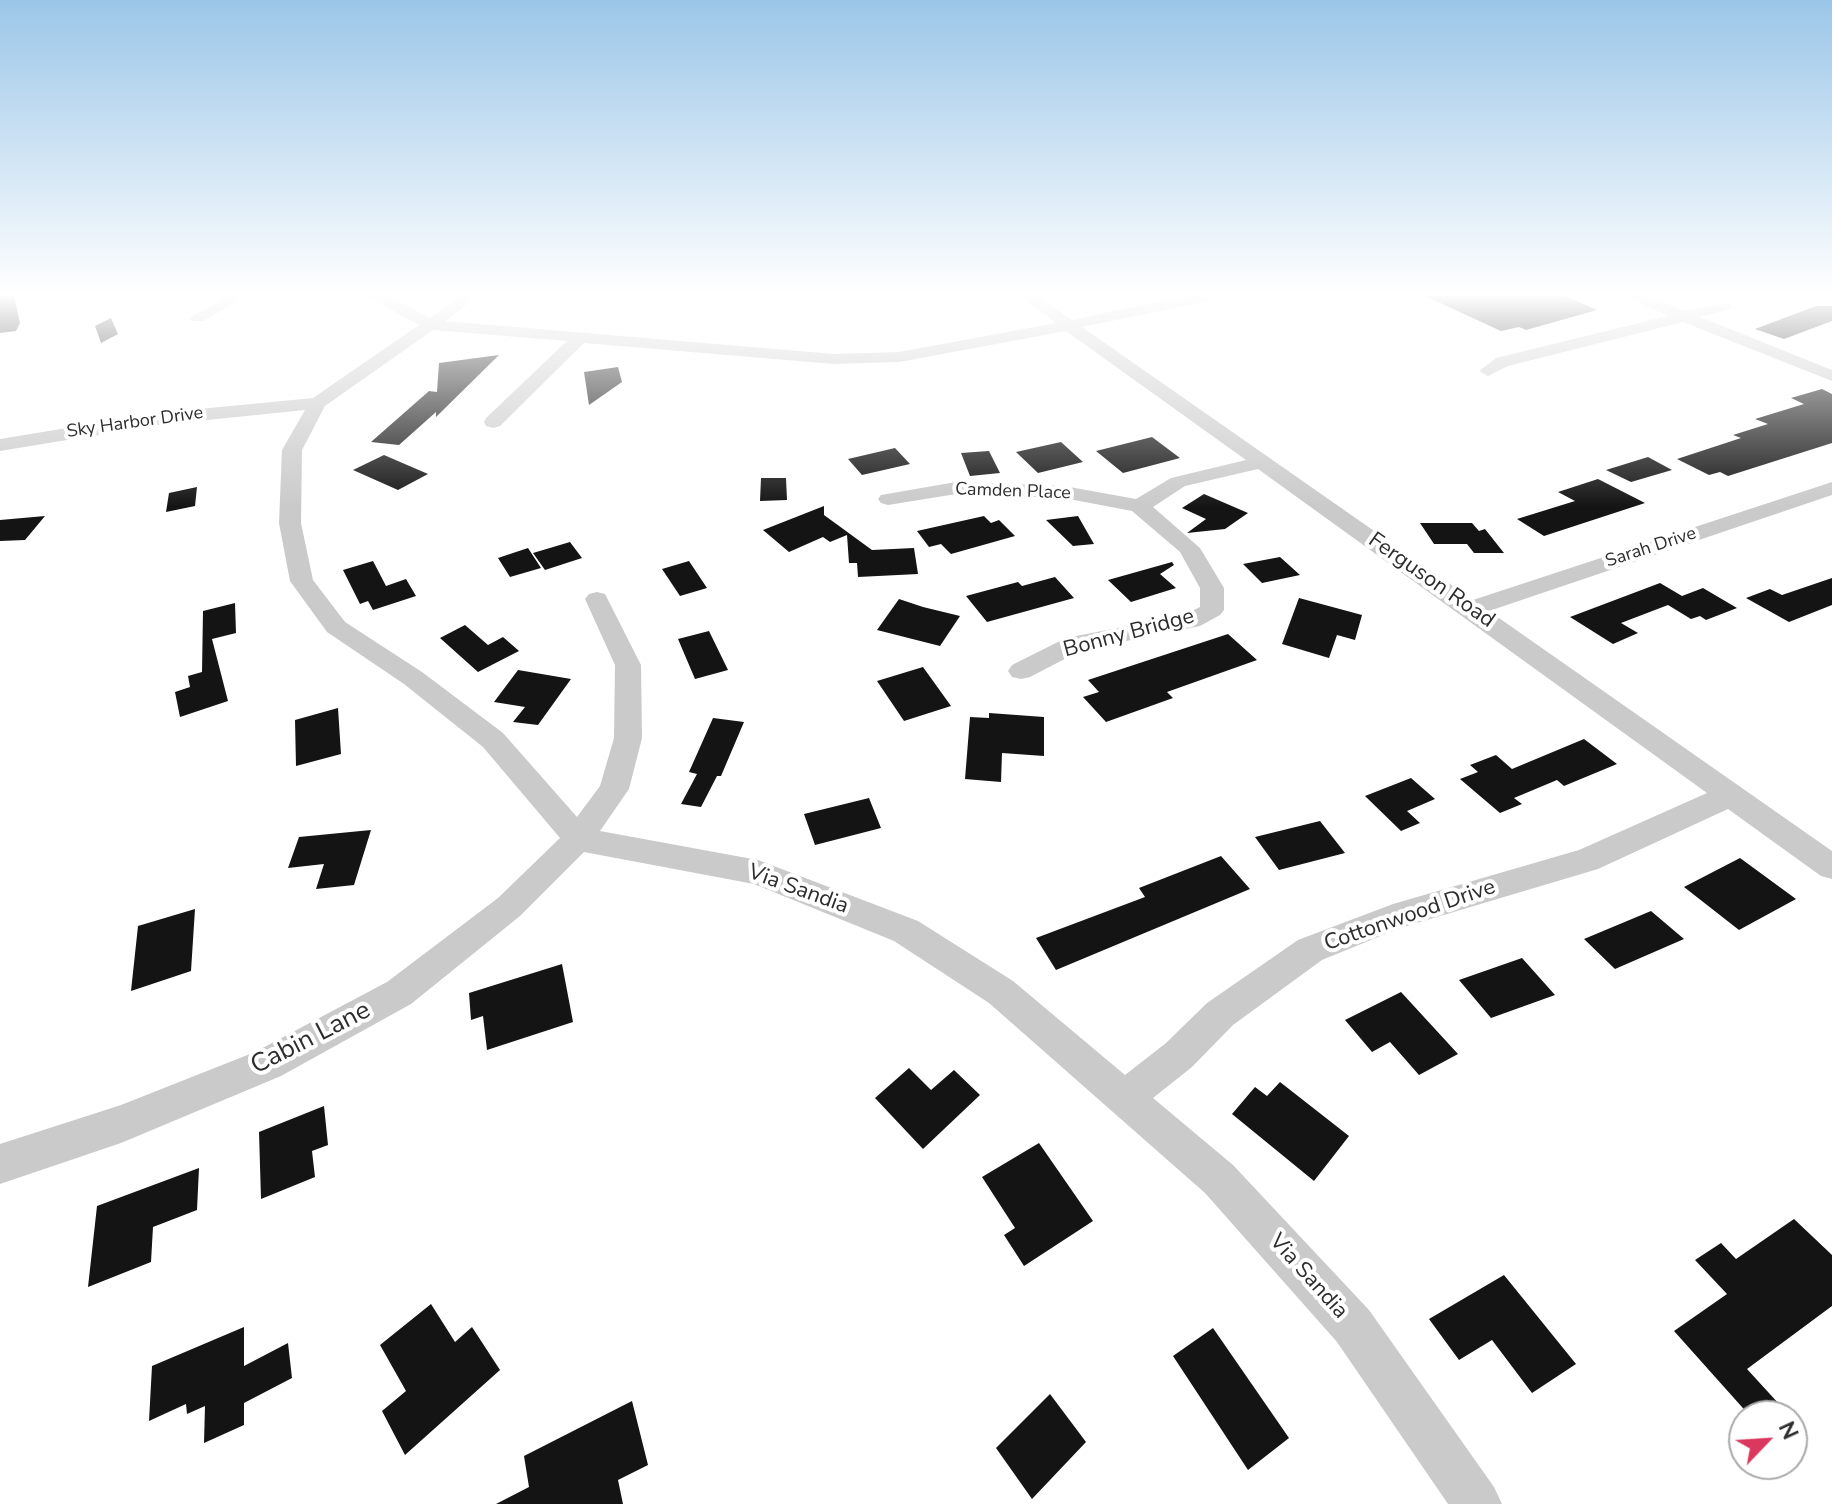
<!DOCTYPE html>
<style>
body{margin:0}
#map{position:relative;width:1832px;height:1504px;overflow:hidden;background:#fff;font-family:"Nunito Sans",sans-serif}
canvas{display:block}
.north{position:absolute;left:1728px;top:1400px;width:80px;height:80px;box-sizing:border-box;background:#fff;border:2px solid #ababab;border-radius:50%;rotate:65deg;font-size:22px;font-weight:700;line-height:32px;text-align:center;color:#2d2d2d}
.north::after{content:'';display:block;margin:auto;width:28px;height:36px;background:#db385f;clip-path:polygon(50% 0,100% 100%,50% 72%,0 100%)}
</style>
<div id="map">
<canvas width="1832" height="1504"></canvas>
<div class="north">N</div>
</div>
<script>
const ctx = document.querySelector('canvas').getContext('2d');
ctx.lineJoin = 'round';
function paint(path, color) { ctx.fillStyle = color; ctx.fill(path, 'evenodd'); }
const toPath = rows => new Path2D(rows.map(r => 'M' + r).join(''));
function write(font, color, halo, rows, align = 'center') {
  ctx.font = font + ' "Nunito Sans",sans-serif'; ctx.lineWidth = 8; ctx.setLineDash([]); ctx.textBaseline = 'middle'; ctx.strokeStyle = halo; ctx.fillStyle = color; for (const [text, x, y, turn = 0] of rows) {
    ctx.save(); ctx.translate(x, y); ctx.rotate((+turn || 0) * Math.PI / 180); ctx.textAlign = isNaN(turn) ? turn : align; if (halo) ctx.strokeText(text, 0, 0); ctx.fillText(text, 0, 0); ctx.restore();
  }
}
const building = toPath([
 [0,296,14,296,20,323,16,331,0,333],
 [1425,296,1565,296,1597,310,1526,330,1519,327,1501,331],
 [1816,306,1832,306,1832,321,1784,339,1755,329],
 [111,318,118,334,101,343,95,326],
 [499,355,436,417,436,412,399,445,371,442,429,391,437,392,439,363],
 [618,367,622,382,589,405,584,372],
 [1822,389,1832,394,1832,443,1728,476,1720,472,1709,475,1677,459,1741,438,1733,435,1768,424,1755,419,1804,404,1791,398],
 [1152,437,1180,458,1123,473,1096,451],
 [1061,442,1083,462,1038,473,1016,452],
 [895,448,910,464,862,475,848,459],
 [989,451,1000,473,970,476,961,453],
 [384,455,428,474,398,490,353,470],
 [1648,457,1672,470,1631,482,1606,470],
 [761,478,786,478,787,500,760,501],
 [1598,479,1645,503,1544,536,1517,519,1575,501,1558,492],
 [197,487,195,506,166,512,169,493],
 [1204,494,1248,513,1225,529,1187,533,1206,519,1182,508],
 [824,506,824,515,872,550,914,548,918,574,858,577,857,563,849,563,847,535,830,542,823,537,789,552,763,530],
 [45,516,25,540,0,541,0,520],
 [984,516,991,523,999,520,1015,536,951,554,941,544,929,547,917,531],
 [1078,516,1094,544,1073,546,1046,520],
 [1420,523,1472,523,1479,531,1485,529,1504,553,1474,553,1467,544,1434,544],
 [570,542,582,558,545,570,533,553],
 [528,548,541,568,510,577,498,558],
 [1280,557,1300,575,1262,583,1243,564],
 [373,561,386,586,406,579,416,596,373,610,368,601,360,604,343,570],
 [689,561,707,588,680,596,662,569],
 [1172,562,1174,565,1160,574,1176,588,1131,602,1108,580],
 [1055,577,1074,598,987,622,966,596,1018,582,1022,586],
 [1832,578,1832,605,1789,622,1746,598,1770,589,1782,595],
 [1660,583,1682,596,1703,588,1737,608,1706,620,1700,616,1691,619,1668,605,1621,623,1638,633,1613,644,1570,617],
 [1299,598,1362,615,1355,640,1337,635,1329,658,1282,644],
 [899,599,923,607,960,616,940,646,877,630],
 [235,603,236,633,212,639,228,701,180,717,175,692,190,687,188,676,202,672,203,611],
 [465,625,488,645,503,637,519,651,478,672,440,638],
 [709,631,728,670,695,679,678,639],
 [1228,634,1257,660,1167,692,1173,698,1106,722,1083,697,1099,692,1088,680],
 [923,667,951,706,904,721,877,681],
 [518,670,571,679,538,725,513,722,525,707,494,702],
 [338,708,341,754,296,766,295,720],
 [989,713,1044,717,1044,756,1002,753,1001,782,965,779,970,717,989,718],
 [713,718,744,722,721,776,717,776,701,807,681,804,697,774,689,772],
 [1584,739,1617,764,1564,786,1557,780,1514,798,1522,804,1500,813,1460,779,1478,772,1470,765,1496,755,1512,769],
 [1411,778,1435,799,1407,811,1420,823,1401,831,1365,796],
 [869,798,881,828,815,845,804,814],
 [1320,821,1345,853,1279,870,1255,837],
 [371,830,354,885,316,889,324,864,288,868,299,837],
 [1221,856,1250,889,1056,970,1036,938,1145,897,1139,888],
 [1740,858,1796,899,1739,930,1684,887],
 [195,909,191,971,131,991,138,926],
 [1651,911,1684,939,1615,969,1584,939],
 [1522,958,1555,995,1491,1018,1459,980],
 [562,964,573,1022,487,1050,483,1016,471,1020,469,993],
 [1401,992,1458,1054,1419,1075,1390,1042,1372,1052,1345,1020],
 [909,1068,931,1090,954,1070,980,1095,923,1149,875,1098],
 [1280,1082,1349,1136,1314,1181,1232,1114,1255,1087,1267,1096],
 [324,1106,328,1145,312,1151,315,1177,261,1199,259,1132],
 [1039,1143,1093,1221,1024,1266,1004,1235,1015,1228,982,1177],
 [199,1168,197,1210,153,1227,151,1262,88,1287,97,1206],
 [1794,1219,1832,1255,1832,1306,1747,1369,1790,1416,1750,1416,1674,1331,1727,1294,1695,1260,1721,1243,1736,1259],
 [1504,1275,1576,1364,1532,1393,1492,1340,1459,1360,1429,1319],
 [431,1304,455,1342,472,1327,500,1370,405,1455,382,1411,406,1391,380,1345],
 [244,1327,244,1366,288,1343,292,1378,244,1403,244,1425,204,1443,205,1406,187,1414,186,1404,149,1421,152,1366],
 [1213,1328,1289,1438,1248,1470,1173,1356],
 [1050,1394,1086,1442,1032,1499,996,1448],
 [632,1401,648,1465,618,1480,623,1504,496,1504,529,1487,524,1456]
]);
const minor = toPath([
 [228,296,247,296,203,321,191,321,189,318,228,296],
 [361,296,390,296,430,318,461,296,478,296,445,321,834,354,899,352,1056,323,1021,296,1038,296,1072,320,1185,296,1215,296,1208,301,1082,327,1473,600,1832,482,1832,495,1489,611,1832,851,1832,879,1821,876,1728,809,1598,869,1400,928,1322,960,1233,1025,1192,1067,1153,1098,1233,1165,1369,1310,1494,1487,1502,1504,1448,1504,1337,1342,1205,1193,989,1003,894,941,754,884,584,852,520,916,411,1004,281,1076,121,1143,0,1184,0,1144,121,1105,255,1052,387,982,498,898,560,838,483,747,404,684,327,632,290,581,279,523,282,450,305,410,158,425,0,451,0,439,158,413,313,398,419,325,379,303,361,296],
 [433,330,567,341,486,418,484,422,486,426,493,428,500,426,584,343,834,364,899,362,1066,331,1246,460,1171,478,1136,499,1064,486,956,482,881,495,878,499,881,503,888,505,956,494,1064,498,1132,511,1180,552,1200,588,1200,607,1184,615,1066,638,1012,665,1008,671,1012,677,1021,679,1030,677,1082,650,1200,626,1220,615,1224,610,1224,588,1200,548,1153,507,1185,486,1258,469,1707,793,1579,850,1393,904,1298,940,1207,1003,1166,1043,1125,1075,1013,981,918,921,758,860,600,831,629,789,642,738,641,665,605,594,597,592,589,594,585,599,615,665,614,738,600,786,577,817,503,733,422,672,345,622,313,580,301,523,302,450,325,406,433,330],
 [1626,296,1647,296,1685,311,1731,303,1731,309,1700,317,1832,370,1832,381,1683,322,1508,366,1488,376,1479,371,1496,358,1668,316,1626,296]
]);
const farStreetnames = [
 ["Sky Harbor Drive",135,423,-8],
 ["Camden Place",1013,492,2],
 ["Sarah Drive",1651,548,-18]
];
const streetNames = [
 ["Ferguson Road",1431,581,35],
 ["Bonny Bridge",1129,634,-15],
 ["Via Sandia",798,890,20],
 ["Cottonwood Drive",1410,916,-19],
 ["Via Sandia",1308,1277,48]
];
const nearStreetnames = [
 ["Cabin Lane",311,1039,-27]
];
paint(building, '#141414');
paint(minor, '#cacaca');
const sky = ctx.createLinearGradient(0, 0, 0, 507);
sky.addColorStop(0, '#9bc6e8');
sky.addColorStop(0.58, '#fff');
sky.addColorStop(1, '#ffffff00');
ctx.fillStyle = sky;
ctx.fillRect(0, 0, 1832, 507);
write('18px', '#2d2d2d', '#fff', farStreetnames);
write('22px', '#2d2d2d', '#fff', streetNames);
write('26px', '#2d2d2d', '#fff', nearStreetnames);
</script>
